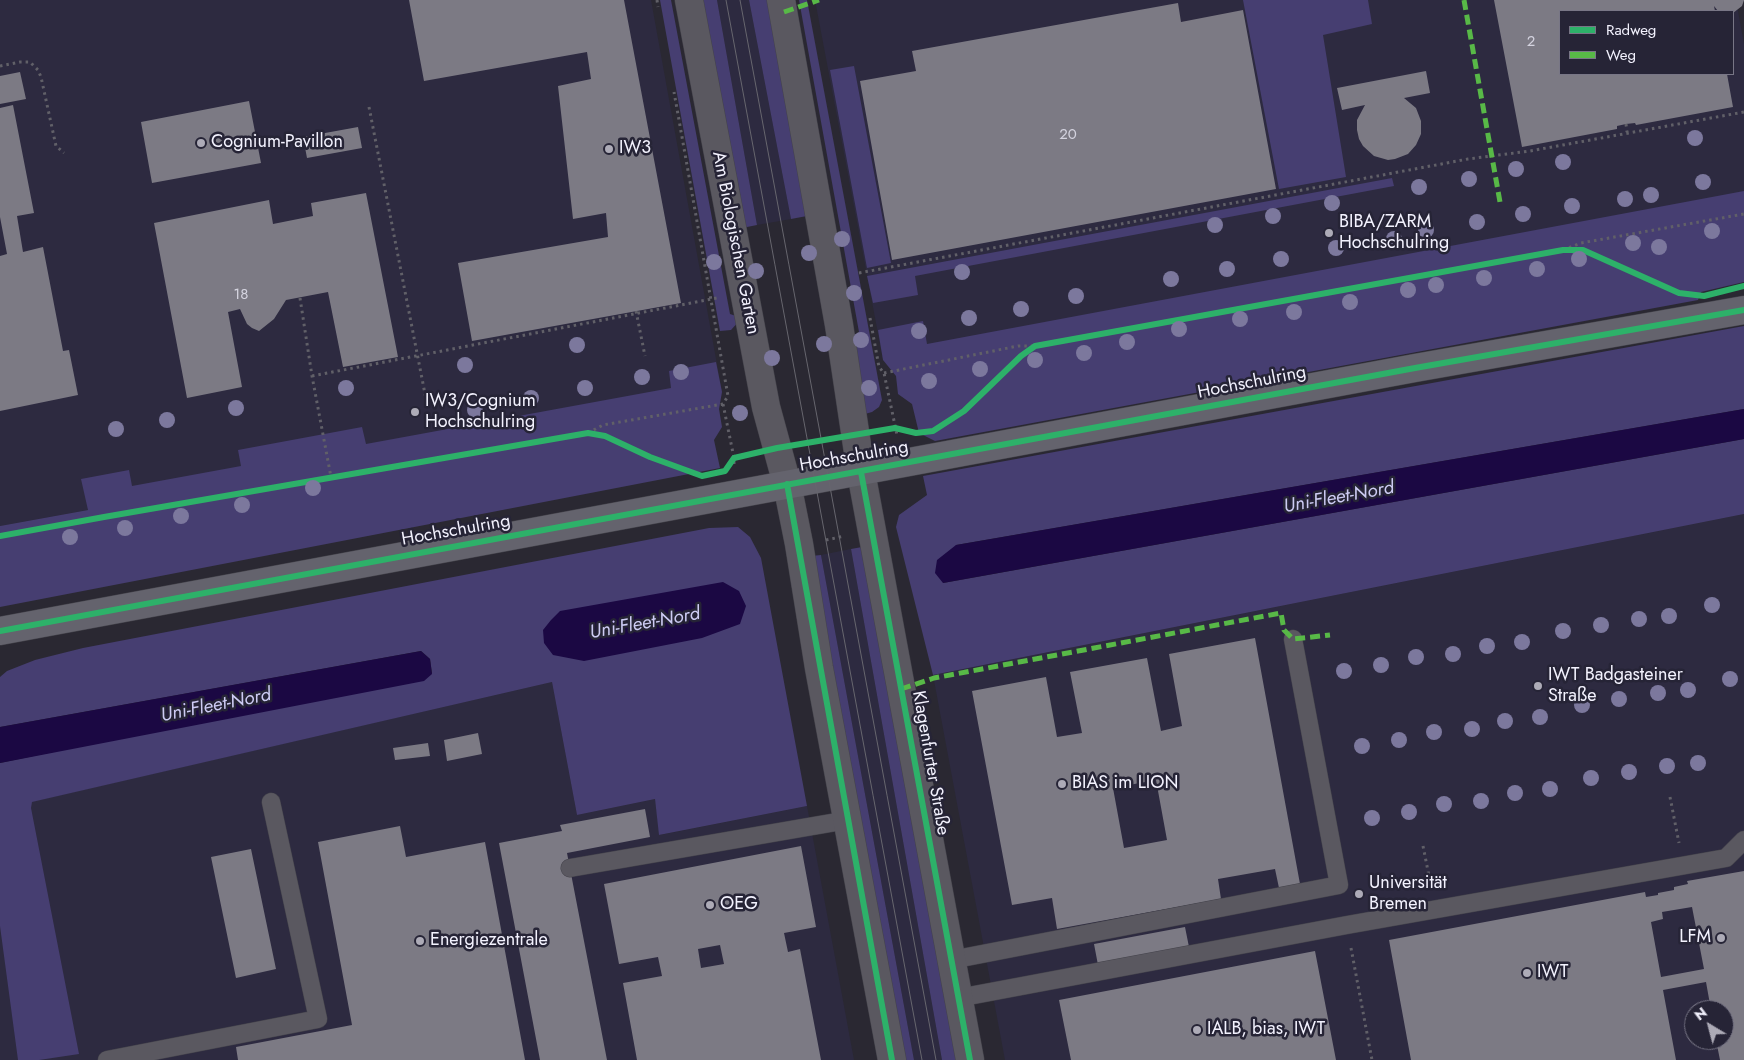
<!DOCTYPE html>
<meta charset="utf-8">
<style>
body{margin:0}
#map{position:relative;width:1744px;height:1060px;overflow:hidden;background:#2a2832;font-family:Jost,sans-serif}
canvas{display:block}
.legend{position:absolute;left:1559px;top:10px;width:175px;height:65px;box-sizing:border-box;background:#262436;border:1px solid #787686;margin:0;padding:6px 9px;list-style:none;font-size:15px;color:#f3f2fe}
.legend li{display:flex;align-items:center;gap:10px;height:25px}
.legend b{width:25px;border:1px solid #787686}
.north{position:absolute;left:1684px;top:1000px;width:50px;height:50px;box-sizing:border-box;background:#262436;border:1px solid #787686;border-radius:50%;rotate:323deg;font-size:14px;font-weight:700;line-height:20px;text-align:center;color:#f3f2fe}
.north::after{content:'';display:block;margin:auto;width:18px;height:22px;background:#adabb7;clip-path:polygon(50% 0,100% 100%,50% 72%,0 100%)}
</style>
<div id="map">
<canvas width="1744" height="1060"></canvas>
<ul class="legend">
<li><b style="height:6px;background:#2db169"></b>Radweg</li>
<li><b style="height:6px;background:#58b947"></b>Weg</li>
</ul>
<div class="north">N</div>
</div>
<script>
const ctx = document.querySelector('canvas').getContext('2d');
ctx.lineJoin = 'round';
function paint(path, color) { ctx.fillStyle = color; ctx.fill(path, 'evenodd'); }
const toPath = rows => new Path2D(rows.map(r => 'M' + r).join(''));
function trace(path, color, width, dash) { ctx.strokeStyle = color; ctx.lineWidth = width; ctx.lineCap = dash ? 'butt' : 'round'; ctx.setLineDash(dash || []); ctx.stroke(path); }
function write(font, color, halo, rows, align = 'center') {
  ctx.font = font + ' Jost,sans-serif'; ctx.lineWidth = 5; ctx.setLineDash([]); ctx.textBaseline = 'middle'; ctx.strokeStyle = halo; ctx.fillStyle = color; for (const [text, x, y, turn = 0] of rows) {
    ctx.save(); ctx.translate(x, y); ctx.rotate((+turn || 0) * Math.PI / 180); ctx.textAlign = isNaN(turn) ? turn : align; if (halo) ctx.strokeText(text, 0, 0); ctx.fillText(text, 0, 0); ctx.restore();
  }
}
const built = toPath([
 [0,0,651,0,722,392,715,395,0,526],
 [717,0,749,0,791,219,757,225],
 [815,0,1736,0,1744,44,1744,204,883,360],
 [1560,11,1733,11,1733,74,1560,74],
 [1744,514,1744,1060,1005,1060,933,675],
 [1694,1010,1724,1010,1724,1040,1694,1040],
 [851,549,942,1060,914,1060,821,555],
 [552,682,577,815,655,799,660,835,807,806,854,1060,0,1060,0,809]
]);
const green = toPath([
 [660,0,671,0,730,314,736,316,740,320,731,330,720,331],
 [699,0,717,0,757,225,742,228],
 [749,0,767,0,807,216,791,219],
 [799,0,807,0,882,400,879,407,872,412,865,414,850,340,859,332],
 [1243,0,1368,0,1372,24,1323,35,1346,177,1279,189],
 [854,66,891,263,867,268,830,70],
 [1392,178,1394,186,915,276,918,295,873,303,867,276],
 [1744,191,1744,282,1701,292,1698,300,935,441,919,433,912,404,898,394,896,376,883,360,878,330,923,321,927,344],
 [1744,326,1744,409,956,545,943,583,1744,439,1744,514,933,675,896,527,899,515,927,495,923,476],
 [716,362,722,392,719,409,722,427,714,440,720,468,0,607,0,526,88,510,81,479,129,470,132,486,241,466,238,450,362,427,366,444,671,388,669,371],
 [738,527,750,537,761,558,807,806,659,835,655,799,577,815,552,682,32,802,31,808,79,1054,39,1060,18,1060,0,926,0,763,432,673,430,659,421,651,0,727,0,677,7,671,35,660,83,648,709,528],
 [862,547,957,1060,942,1060,851,549],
 [821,555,914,1060,904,1060,811,556]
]);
const water = toPath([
 [1744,409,1744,439,943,583,935,573,937,560,956,545],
 [723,582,739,591,746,606,740,624,702,638,584,661,553,655,544,643,543,630,551,620,560,611],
 [421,651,430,659,432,674,424,681,0,763,0,727]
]);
const building = toPath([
 [409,0,624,0,681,303,472,341,458,263,608,237,606,213,573,219,558,86,591,79,587,52,424,81],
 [1494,0,1744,0,1742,6,1733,13,1733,11,1718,11,1714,6,1715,11,1560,11,1560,74,1727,74,1733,107,1636,125,1635,123,1626,124,1617,126,1617,129,1522,147],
 [1178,3,1181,22,1243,10,1276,189,892,260,860,81,916,71,912,51],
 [1426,71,1430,93,1404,98,1416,108,1421,121,1421,134,1416,145,1408,154,1395,159,1388,160,1374,156,1363,146,1359,139,1357,130,1357,120,1365,105,1342,110,1337,88],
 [20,72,26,99,0,104,0,76],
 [249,101,261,163,152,183,141,122],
 [13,105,34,213,17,216,23,252,43,247,63,351,69,350,78,395,0,411,0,256,7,254,0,217,0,108],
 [358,127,362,148,307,158,303,137],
 [366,193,398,357,343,367,328,292,286,300,274,319,259,331,252,328,247,324,240,309,228,312,242,387,187,398,154,223,269,200,273,224,313,216,311,203],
 [1255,638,1300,884,1279,888,1275,869,1218,879,1221,899,1057,929,1052,898,1012,905,972,691,1046,677,1057,737,1082,733,1070,672,1147,658,1161,731,1182,726,1169,654],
 [1156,780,1167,840,1124,848,1113,788],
 [478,733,482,754,447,761,444,740],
 [428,743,430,756,395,760,393,748],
 [645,809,650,837,567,853,607,1060,540,1060,499,843,562,831,560,825],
 [400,826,406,857,485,842,525,1060,238,1060,236,1047,352,1025,318,842],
 [801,846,816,927,784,933,788,952,800,949,821,1060,637,1060,623,983,662,976,658,957,619,964,604,884],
 [720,945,724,964,701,968,698,949],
 [251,849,276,969,236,978,211,857],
 [1744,871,1744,1060,1720,1060,1716,1040,1724,1040,1724,1010,1711,1010,1706,982,1663,990,1676,1060,1411,1060,1389,940,1645,892,1646,897,1658,895,1658,893,1674,890,1674,887,1688,884,1687,881],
 [1692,907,1704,969,1661,977,1651,922,1663,919,1662,912],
 [1185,927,1189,947,1098,965,1094,944],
 [1315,951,1336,1060,1071,1060,1059,1000]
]);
const path = toPath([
 [657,0,658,7],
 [0,66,20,62,30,62,38,70,41,77,56,146,64,153],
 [369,107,426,399],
 [1626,124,1627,132],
 [1563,250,1581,243,1744,214],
 [859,273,1468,159,1530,151,1744,112],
 [300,298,312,376,331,477],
 [636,311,645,356],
 [870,318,879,367,884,373,897,435],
 [884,373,1018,346,1035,346],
 [312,376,717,298],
 [723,404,734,458,734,464],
 [588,433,603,425,723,404,728,396,674,92],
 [826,540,845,536],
 [1670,797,1679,843],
 [1423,846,1431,886],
 [1351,948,1372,1060]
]);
const lane = toPath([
 [570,868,848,820],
 [951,960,1339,885,1293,639],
 [958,998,1347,925,1726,858,1744,840],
 [107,1060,318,1019,271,802]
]);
const street = toPath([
 [689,0,766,407,787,484,799,544,819,668,892,1060],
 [781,0,839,325,861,472,970,1060]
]);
const secondary = toPath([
 [0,631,1415,368,1744,310]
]);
const tram = toPath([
 [726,0,922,1060],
 [740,0,936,1060]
]);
const quiet = toPath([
 [1464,0,1500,202],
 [784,12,819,0],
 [901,689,934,678,1281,613,1284,630,1293,639,1330,635]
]);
const cycleway = toPath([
 [861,472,970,1060],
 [787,484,892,1060],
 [0,536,104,517,588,433,605,436,650,457,702,476,725,471,734,458,777,448,895,428,916,433,933,431,964,411,1021,356,1035,346,1563,250,1583,250,1679,293,1704,296,1744,286],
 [0,631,1415,368,1744,310]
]);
const trees = [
 [1695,138],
 [1563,162],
 [1516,169],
 [1469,179],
 [1703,182],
 [1419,187],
 [1651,195],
 [1625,199],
 [1332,203],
 [1572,206],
 [1523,214],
 [1273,216],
 [1477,222],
 [1215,225],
 [1426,230],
 [1712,231],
 [842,239],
 [1394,239],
 [1633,243],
 [1659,247],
 [1336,248],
 [809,253],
 [1281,259],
 [1579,259],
 [714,262],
 [1227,269],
 [1537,269],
 [756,271],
 [962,272],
 [1484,278],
 [1171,279],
 [1436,285],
 [1408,290],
 [854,293],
 [1076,296],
 [1350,302],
 [1021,309],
 [1294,312],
 [969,318],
 [1240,319],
 [1179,329],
 [919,331],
 [861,340],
 [1127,342],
 [824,344],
 [577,345],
 [1084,353],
 [772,358],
 [1035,360],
 [465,365],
 [980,369],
 [681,372],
 [642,377],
 [929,381],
 [346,388],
 [585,388],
 [869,388],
 [531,398],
 [236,408],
 [475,410],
 [740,413],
 [167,420],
 [116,429],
 [313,488],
 [242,505],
 [181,516],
 [125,528],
 [70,537],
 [1712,605],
 [1669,616],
 [1639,619],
 [1601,625],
 [1563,631],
 [1522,642],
 [1487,646],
 [1453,654],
 [1416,657],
 [1381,665],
 [1344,671],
 [1730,679],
 [1688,690],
 [1658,693],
 [1619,699],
 [1582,705],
 [1540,717],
 [1505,721],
 [1472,729],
 [1434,732],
 [1399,740],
 [1362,746],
 [1698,763],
 [1667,766],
 [1629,772],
 [1591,778],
 [1550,789],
 [1515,793],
 [1481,801],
 [1444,804],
 [1409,812],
 [1372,818]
];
const markers = [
 [201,143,5,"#adabb7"],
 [609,149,5,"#adabb7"],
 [1329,233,5,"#adabb7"],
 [415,412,5,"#adabb7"],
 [1538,686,5,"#adabb7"],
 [1062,784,5,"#adabb7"],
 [1359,894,5,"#adabb7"],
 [710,905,5,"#adabb7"],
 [1721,938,5,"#adabb7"],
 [420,941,5,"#adabb7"],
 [1527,973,5,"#adabb7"],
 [1197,1030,5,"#adabb7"]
];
const numberNames = [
 ["2",1531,42],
 ["20",1068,135],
 ["18",241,295]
];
const poiNames = [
 ["Cognium-Pavillon",211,143],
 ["IW3",619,149],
 ["BIBA/ZARM",1339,223],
 ["Hochschulring",1339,244],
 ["IW3/Cognium",425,402],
 ["Hochschulring",425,423],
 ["IWT Badgasteiner",1548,676],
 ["Straße",1548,697],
 ["BIAS im LION",1072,784],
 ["Universität",1369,884],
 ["Bremen",1369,905],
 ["OEG",720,905],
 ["LFM",1711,938,"right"],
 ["Energiezentrale",430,941],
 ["IWT",1537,973],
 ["IALB, bias, IWT",1207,1030]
];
const streetNames = [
 ["Am Biologischen Garten",735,243,79],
 ["Hochschulring",1252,383,-11],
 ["Hochschulring",854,457,-10],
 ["Hochschulring",456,531,-10],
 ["Klagenfurter Straße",930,763,80]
];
const waterNames = [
 ["Uni-Fleet-Nord",1339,498,-10],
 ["Uni-Fleet-Nord",645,624,-10],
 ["Uni-Fleet-Nord",216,706,-11]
];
paint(built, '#2d2a40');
paint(green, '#463e71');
paint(water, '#1b0843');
paint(building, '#7c7a84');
trace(lane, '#44434b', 19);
trace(street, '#44434b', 29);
trace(secondary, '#44434b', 29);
trace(path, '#616068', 3, [2.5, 4]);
trace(lane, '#5a5860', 18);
trace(street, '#5a5860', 28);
trace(secondary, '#64636d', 28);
trace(tram, '#67666e', 1);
trace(quiet, '#58b947', 5, [10, 5]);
trace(cycleway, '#2db169', 6);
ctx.fillStyle = '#7c789d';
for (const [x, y] of trees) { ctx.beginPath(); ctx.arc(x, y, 8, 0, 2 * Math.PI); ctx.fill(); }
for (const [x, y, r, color] of markers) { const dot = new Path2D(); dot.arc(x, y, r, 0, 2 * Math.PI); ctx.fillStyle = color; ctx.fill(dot); trace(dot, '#262436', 2); }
write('15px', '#d5d4e0', null, numberNames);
write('18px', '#f3f2fe', '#262436', poiNames, 'left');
write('18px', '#f3f2fe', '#262436', streetNames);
write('italic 19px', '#cdcbf3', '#262436', waterNames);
</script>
